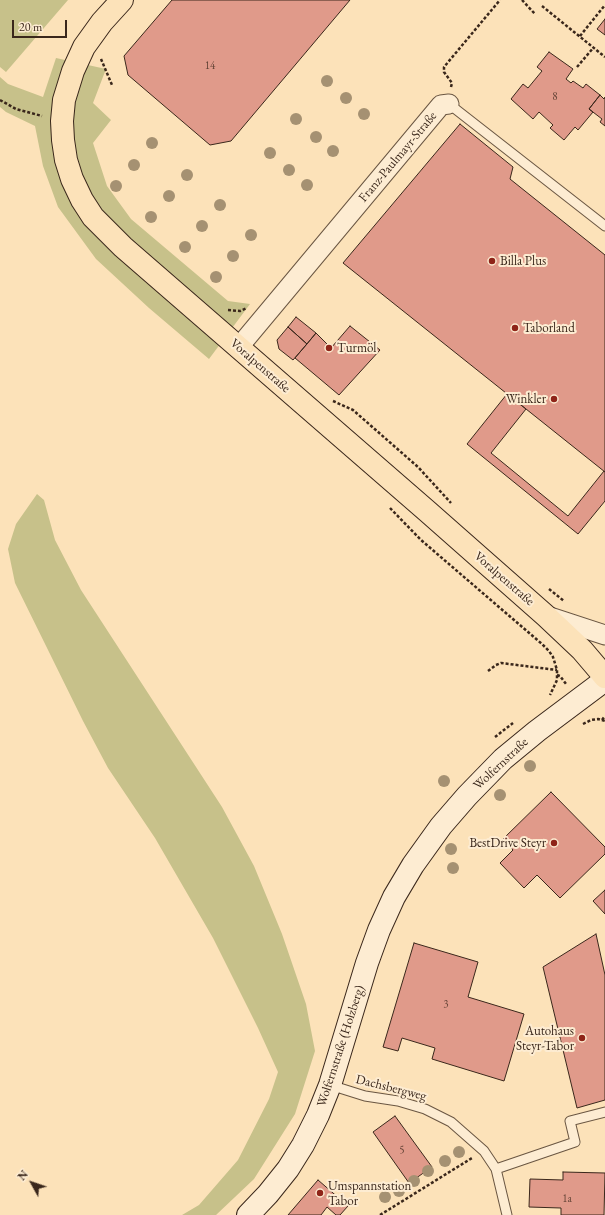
<!DOCTYPE html>
<meta charset="utf-8">
<style>
body{margin:0}
#map{position:relative;width:605px;height:1215px;overflow:hidden;background:#fce2b9;font-family:"EB Garamond",serif}
canvas{display:block}
.north{position:absolute;left:12px;top:1163px;width:40px;height:40px;-webkit-text-stroke:3px #fdecd2;paint-order:stroke;rotate:310deg;font-size:11px;font-weight:700;line-height:16px;text-align:center;color:#3a271b}
.north::after{content:'';display:block;margin:auto;width:14px;height:18px;background:#3a271b;clip-path:polygon(50% 0,100% 100%,50% 72%,0 100%)}
.scale{position:absolute;left:12px;top:20px;width:55px;height:18px;box-sizing:border-box;border:2px solid #3a271b;border-top:0;padding-left:5px;font-size:12px;line-height:14px;white-space:nowrap;color:#3a271b;-webkit-text-stroke:3px #fdecd2;paint-order:stroke}
</style>
<div id="map">
<canvas width="605" height="1215"></canvas>
<div class="north">N</div>
<div class="scale">20 m</div>
</div>
<script>
const ctx = document.querySelector('canvas').getContext('2d');
ctx.lineJoin = 'round';
function paint(path, color) { ctx.fillStyle = color; ctx.fill(path, 'evenodd'); }
const toPath = rows => new Path2D(rows.map(r => 'M' + r).join(''));
function trace(path, color, width, dash) { ctx.strokeStyle = color; ctx.lineWidth = width; ctx.lineCap = dash ? 'butt' : 'round'; ctx.setLineDash(dash || []); ctx.stroke(path); }
function write(font, color, halo, rows, align = 'center') {
  ctx.font = font + ' "EB Garamond",serif'; ctx.lineWidth = 4; ctx.setLineDash([]); ctx.textBaseline = 'middle'; ctx.strokeStyle = halo; ctx.fillStyle = color; for (const [text, x, y, turn = 0] of rows) {
    ctx.save(); ctx.translate(x, y); ctx.rotate((+turn || 0) * Math.PI / 180); ctx.textAlign = isNaN(turn) ? turn : align; if (halo) ctx.strokeText(text, 0, 0); ctx.fillText(text, 0, 0); ctx.restore();
  }
}
const green = toPath([
 [0,0,68,0,6,72,0,67],
 [56,58,106,69,93,103,111,120,93,143,107,186,131,219,228,301,250,304,209,359,149,308,96,259,58,207,43,166,35,126,6,112,0,107,0,77,8,84,43,97],
 [37,494,44,500,55,540,81,590,222,807,254,866,282,934,306,1004,315,1051,295,1114,254,1179,216,1215,182,1215,199,1205,238,1160,269,1099,278,1072,258,1028,213,938,155,838,108,768,83,721,15,583,8,549,16,524]
]);
const building = toPath([
 [172,0,350,0,231,141,210,145,128,75,124,56,172,0],
 [605,19,605,35,597,29,605,19],
 [549,52,573,69,566,79,571,83,573,81,583,88,586,84,600,95,589,109,593,112,578,130,575,127,564,140,550,128,553,125,539,112,533,119,511,99,523,84,528,88,542,71,537,67,549,52],
 [600,95,604,99,605,97,605,126,600,122,602,119,589,109,600,95],
 [460,124,513,167,510,179,605,255,605,472,343,263,460,124],
 [296,317,316,333,307,344,288,327,296,317],
 [350,326,380,350,339,395,295,358,316,333,331,348,350,326],
 [288,327,307,344,293,360,279,349,277,340,288,327],
 [507,394,526,409,491,453,568,516,604,471,605,472,605,501,578,534,467,444,507,394],
 [551,792,605,847,605,854,560,898,537,875,524,888,500,863,513,850,503,839,551,792],
 [605,890,605,914,593,901,605,890],
 [596,934,605,975,605,1100,577,1108,543,967,596,934],
 [414,943,478,962,468,997,524,1014,504,1081,432,1059,435,1048,402,1038,398,1051,383,1047,414,943],
 [395,1116,432,1167,409,1183,373,1132,395,1116],
 [563,1172,605,1173,604,1215,561,1215,561,1208,529,1207,530,1179,563,1180,563,1172],
 [318,1180,348,1206,340,1215,336,1215,327,1207,321,1215,288,1215,318,1180]
]);
const path = toPath([
 [522,0,535,14],
 [542,6,605,57],
 [580,36,605,5],
 [101,59,112,85],
 [577,67,594,47],
 [451,87,452,83,444,72,444,67,500,0],
 [0,100,16,109,42,116],
 [228,310,240,311,247,308],
 [333,401,353,410,418,467,451,503],
 [390,508,421,540,542,644,549,651,553,657,557,670,557,680,550,695],
 [549,589,564,601],
 [488,671,496,665,501,663,557,670],
 [557,675,560,676,566,684],
 [602,720,605,716],
 [583,724,591,720,598,719,605,721],
 [495,737,513,723],
 [380,1215,472,1158]
]);
const lane = toPath([
 [449,104,605,226],
 [330,1085,365,1096,398,1101,425,1109,451,1122,484,1151,496,1169,507,1215],
 [496,1169,575,1142,570,1121,605,1112]
]);
const street = toPath([
 [238,348,441,105,449,104],
 [547,616,605,635]
]);
const secondary = toPath([
 [248,1215,268,1194,288,1169,303,1145,318,1115,330,1085,367,963,379,930,394,897,413,865,441,826,467,796,503,759,537,731,605,680]
]);
const primary = toPath([
 [122,0,102,22,84,47,73,71,64,100,62,121,63,140,66,160,72,179,82,200,93,217,123,247,427,511,546,616,582,650,605,677]
]);
const trees = [
 [327,81],
 [346,98],
 [364,114],
 [296,119],
 [316,137],
 [152,143],
 [333,151],
 [270,153],
 [134,165],
 [289,170],
 [187,175],
 [307,185],
 [116,186],
 [169,196],
 [220,205],
 [151,217],
 [202,226],
 [251,235],
 [185,247],
 [233,256],
 [216,277],
 [530,766],
 [444,781],
 [500,795],
 [451,849],
 [453,868],
 [459,1152],
 [445,1161],
 [428,1171],
 [414,1181],
 [399,1191],
 [385,1197]
];
const markers = [
 [492,261,4,"#8f2418"],
 [515,328,4,"#8f2418"],
 [329,348,4,"#8f2418"],
 [554,399,4,"#8f2418"],
 [554,843,4,"#8f2418"],
 [582,1038,4,"#8f2418"],
 [320,1193,4,"#8f2418"]
];
const numberNames = [
 ["14",210,66],
 ["8",555,97],
 ["3",446,1005],
 ["5",402,1150],
 ["1a",567,1199]
];
const streetNames = [
 ["Franz-Paulmayr-Straße",398,157,-50],
 ["Voralpenstraße",260,366,41],
 ["Voralpenstraße",504,579,41],
 ["Wolfernstraße",501,764,-43],
 ["Wolfernstraße (Holzberg)",341,1046,-72],
 ["Dachsbergweg",391,1088,14]
];
const poiNames = [
 ["Billa Plus",500,261],
 ["Taborland",523,328],
 ["Turmöl",337,348],
 ["Winkler",546,399,"right"],
 ["BestDrive Steyr",546,843,"right"],
 ["Autohaus",574,1031,"right"],
 ["Steyr-Tabor",574,1046,"right"],
 ["Umspannstation",328,1186],
 ["Tabor",328,1201]
];
paint(green, '#c7c18a');
paint(building, '#e09a8a');
trace(building, '#3a271b', 1);
trace(lane, '#6a5642', 11);
trace(street, '#6a5642', 21);
trace(secondary, '#3a271b', 24);
trace(primary, '#3a271b', 24);
trace(path, '#3a271b', 2.5, [3, 2]);
trace(lane, '#fdecd2', 9);
trace(street, '#fdecd2', 19);
trace(secondary, '#fdecd2', 22);
trace(primary, '#fce2b9', 22);
ctx.fillStyle = '#a59172';
for (const [x, y] of trees) { ctx.beginPath(); ctx.arc(x, y, 6, 0, 2 * Math.PI); ctx.fill(); }
for (const [x, y, r, color] of markers) { const dot = new Path2D(); dot.arc(x, y, r, 0, 2 * Math.PI); ctx.fillStyle = color; ctx.fill(dot); trace(dot, '#fdecd2', 1.5); }
write('11px', '#644437', null, numberNames);
write('13px', '#3a271b', '#fdecd2', streetNames);
write('13px', '#3a271b', '#fdecd2', poiNames, 'left');
</script>
